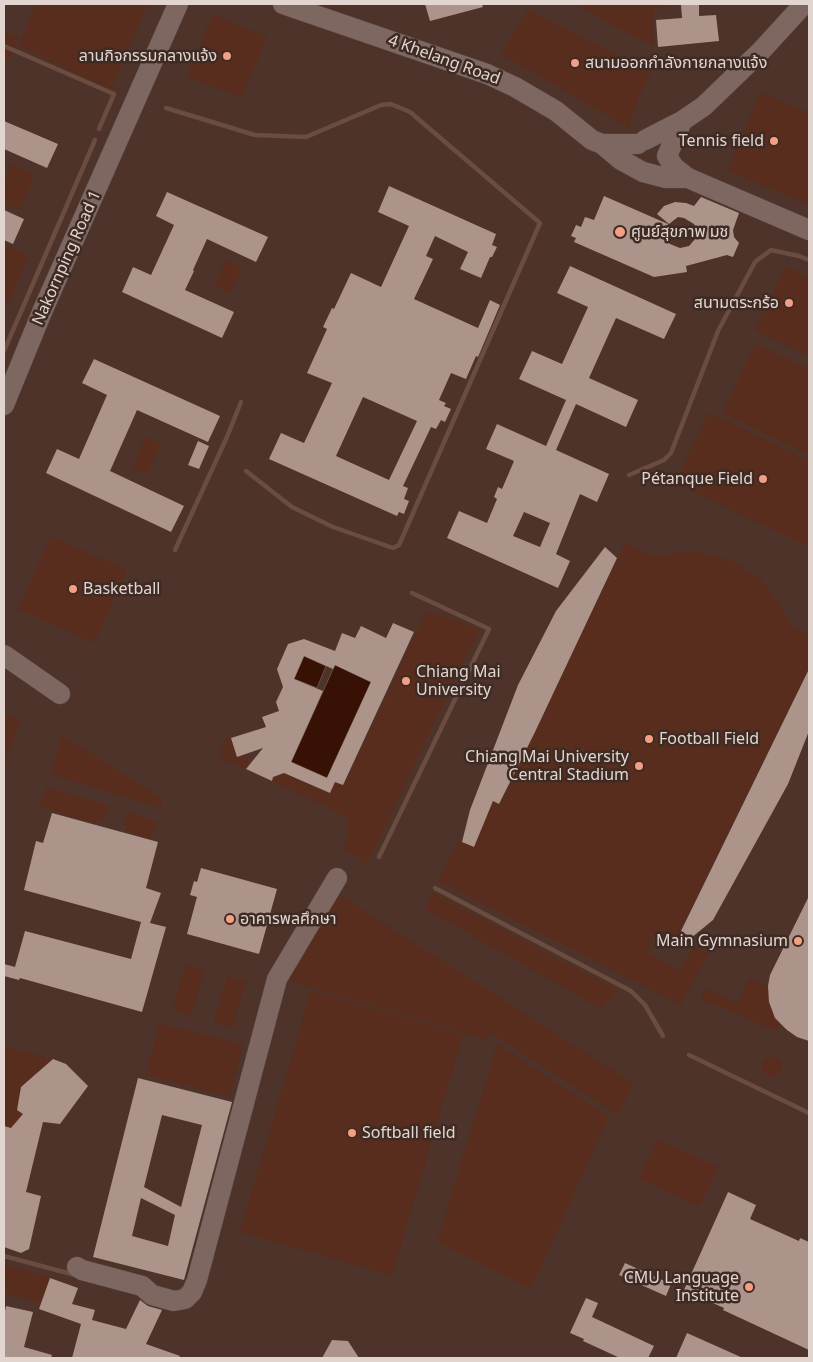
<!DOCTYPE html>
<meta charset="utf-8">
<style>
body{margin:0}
#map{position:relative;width:813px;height:1362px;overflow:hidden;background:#3e2b24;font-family:"Noto Sans",sans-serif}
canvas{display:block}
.frame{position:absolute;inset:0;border:5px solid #e2d5d0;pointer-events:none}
</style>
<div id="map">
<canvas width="813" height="1362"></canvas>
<div class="frame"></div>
</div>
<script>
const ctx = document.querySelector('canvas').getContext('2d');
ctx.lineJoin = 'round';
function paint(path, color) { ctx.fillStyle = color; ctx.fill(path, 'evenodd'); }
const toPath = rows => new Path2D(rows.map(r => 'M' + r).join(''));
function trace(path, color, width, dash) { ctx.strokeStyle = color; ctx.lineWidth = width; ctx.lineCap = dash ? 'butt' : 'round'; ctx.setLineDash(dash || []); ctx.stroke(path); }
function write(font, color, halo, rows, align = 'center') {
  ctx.font = font + ' "Noto Sans","Noto Sans Thai",sans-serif'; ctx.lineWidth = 5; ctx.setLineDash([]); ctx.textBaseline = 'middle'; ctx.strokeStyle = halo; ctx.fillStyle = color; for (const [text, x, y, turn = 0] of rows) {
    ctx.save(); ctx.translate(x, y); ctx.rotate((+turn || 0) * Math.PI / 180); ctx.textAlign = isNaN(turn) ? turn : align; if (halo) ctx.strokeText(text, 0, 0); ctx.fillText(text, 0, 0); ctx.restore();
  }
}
const built = toPath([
 [4,4,809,4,809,1358,4,1358]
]);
const green = toPath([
 [36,4,148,4,111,90,19,46],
 [575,4,681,4,654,9,654,46,609,24],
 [528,9,651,72,639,96,629,128,501,54],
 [213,14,267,37,241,98,187,76],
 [4,31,19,38,9,60,4,58],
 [760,92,809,113,809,205,727,170],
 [12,164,35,175,20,210,4,203,4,182],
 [4,244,29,256,5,311,4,310],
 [226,260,242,268,230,294,214,286],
 [786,266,809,277,809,356,755,330],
 [756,343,809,369,809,455,722,413],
 [709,412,809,460,809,547,675,483],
 [145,437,161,444,147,475,132,468],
 [51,536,127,570,94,643,18,609],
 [625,543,652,556,693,551,730,560,762,580,784,610,791,625,809,634,809,669,675,942,655,934,647,953,680,969,694,946,709,953,681,1005,438,881,458,840,474,847,493,801,500,803],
 [426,611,479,629,367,864,343,848,348,836,347,818,333,810,272,781,273,777,284,773,329,793,335,782,343,785,340,794],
 [4,713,20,719,4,766],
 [62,735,163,799,161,808,50,774],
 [226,738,231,738,237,757,246,754,249,765,246,769,223,760,220,751],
 [46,787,109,806,105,821,97,819,96,824,40,807],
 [127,811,157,822,152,839,125,831,126,826,123,825],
 [335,892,633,1083,618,1115,489,1032,487,1040,287,980],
 [433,893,619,991,601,1009,425,909],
 [186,964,205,970,191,1016,172,1010],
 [227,976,246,981,233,1027,214,1022],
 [749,978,769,986,769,1002,775,1017,780,1023,776,1031,701,999,705,988,738,1003],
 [311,990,463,1035,392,1276,240,1232],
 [159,1023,243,1044,230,1097,146,1075],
 [497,1044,609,1117,531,1289,437,1242],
 [4,1046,53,1059,21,1087,18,1110,23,1114,11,1128,4,1126],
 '762 1067a10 10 0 1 1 20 0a10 10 0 1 1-20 0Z',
 [657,1139,718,1167,700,1207,639,1179],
 [4,1264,78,1286,69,1311,4,1293]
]);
const water = toPath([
 [304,656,326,666,317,688,294,679,304,656],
 [335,665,371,682,327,778,291,762,335,665]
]);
const stream = toPath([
 [4,46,114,94,99,129],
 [166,108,255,135,306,137,381,105,391,104,410,112,540,223,399,545,393,548,333,527,292,507,246,471],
 [4,351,95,140],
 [629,475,664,460,671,453,718,331,755,262,771,250,799,256,809,260],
 [175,550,227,437,241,402],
 [379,857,489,629,412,593],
 [435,888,631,991,645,1005,663,1036],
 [689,1055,809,1113],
 [4,1256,75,1275]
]);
const building = toPath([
 [425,4,482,4,483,7,430,21],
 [681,5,699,5,699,16,716,15,719,41,658,47,656,20,682,18],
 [4,121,58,144,47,168,4,149],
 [389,186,496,234,492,245,497,247,492,257,490,257,481,278,460,269,468,252,435,236,426,256,433,259,414,299,478,328,490,300,500,305,478,357,476,356,466,379,451,373,439,400,446,403,444,406,451,409,445,422,441,420,436,429,431,427,403,486,408,488,404,499,409,501,404,514,399,512,397,516,269,459,281,433,304,443,332,383,307,373,327,329,323,327,332,308,334,309,351,273,381,287,409,226,378,212],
 [363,397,417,421,389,480,336,456],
 [167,192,268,237,256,262,207,239,193,270,194,271,185,290,234,312,222,338,122,292,133,267,151,275,174,225,156,216],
 [604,196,668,224,666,229,667,240,670,244,680,248,689,246,696,238,696,228,694,224,684,218,678,217,669,224,657,214,664,206,675,202,686,203,694,206,701,197,739,213,733,230,734,237,739,243,733,257,727,255,686,266,687,272,654,277,574,242,576,238,571,236,576,225,581,227,585,217,594,220],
 [4,210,24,219,13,244,4,240],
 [570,266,676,314,664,339,616,318,589,378,638,400,626,427,576,404,556,450,609,474,597,502,580,494,556,554,570,561,558,588,447,538,459,511,487,523,497,499,494,497,498,487,502,489,514,461,486,449,497,424,546,446,566,400,519,379,532,351,562,364,588,307,557,293],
 [524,512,550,523,540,547,513,536],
 [94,359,220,416,208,442,137,410,110,471,184,506,171,532,46,473,57,449,79,459,107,395,82,383],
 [198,441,209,446,199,469,188,465],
 [605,547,617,558,535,732,499,804,493,801,474,847,462,842,470,810,518,685,556,611],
 [393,623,414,632,343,785,335,782,330,793,284,773,273,777,272,781,246,769,263,748,237,757,231,738,266,727,262,717,279,711,276,702,283,687,277,669,288,644,304,639,335,651,342,633,355,638,361,626,386,638],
 [304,656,333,669,335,665,371,682,327,778,291,762,323,691,294,679],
 [809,669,809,731,788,784,713,920,691,938,681,931],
 [52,813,158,842,146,888,161,893,150,923,166,927,142,1012,20,978,19,980,4,976,4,964,15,967,25,931,131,959,141,922,24,890,36,841,43,843],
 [201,868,277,889,259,954,187,934,197,897,190,895,194,881,197,882],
 [809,896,809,1041,797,1037,787,1030,775,1018,769,1002,768,986,770,975],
 [53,1059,66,1064,88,1086,60,1124,43,1122,26,1192,41,1196,29,1249,21,1253,4,1247,4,1126,11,1128,23,1114,17,1110,21,1087],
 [138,1078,232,1102,184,1280,93,1257],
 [162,1115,202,1125,181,1207,144,1187],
 [141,1198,175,1215,168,1246,132,1236],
 [728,1192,756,1205,750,1219,799,1241,800,1238,809,1242,809,1350,723,1310,724,1308,684,1290],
 [625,1263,671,1284,666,1296,619,1275],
 [50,1278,78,1288,72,1304,95,1310,92,1320,126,1329,140,1300,148,1306,162,1310,146,1344,180,1356,179,1358,72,1358,81,1324,39,1309],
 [586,1298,598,1303,592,1317,654,1346,648,1358,620,1358,583,1341,584,1339,570,1333],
 [6,1306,33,1312,24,1347,52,1355,51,1358,4,1358,4,1316],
 [687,1333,743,1358,676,1358],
 [332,1340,348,1341,359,1358,322,1358]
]);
const minor = toPath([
 [283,4,487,74,515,87,556,111,592,140,602,144,638,144],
 [682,121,667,156,674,167,688,178,809,230],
 [645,140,682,121,704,106,761,51,804,4],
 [602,144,621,160,643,172,666,178,688,178],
 [4,405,42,312,178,4],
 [4,655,60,694],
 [77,1267,82,1270,142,1286,152,1295,174,1301,185,1299,192,1292,197,1280,277,979,337,878]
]);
const markers = [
 [227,56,5,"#f39f82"],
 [575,63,5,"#f39f82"],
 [774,141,5,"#f39f82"],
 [620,232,6,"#f39f82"],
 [789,303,5,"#f39f82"],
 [763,479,5,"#f39f82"],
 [73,589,5,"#f39f82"],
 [406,681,5,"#f39f82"],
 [649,739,5,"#f39f82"],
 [639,766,5,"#f39f82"],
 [230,919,5,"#f39f82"],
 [798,941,5,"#f39f82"],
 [352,1133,5,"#f39f82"],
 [749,1287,5,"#f39f82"]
];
const poiNames = [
 ["ลานกิจกรรมกลางแจ้ง",217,56],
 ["สนามออกกำลังกายกลางแจ้ง",585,63,"left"],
 ["Tennis field",764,141],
 ["ศูนย์สุขภาพ มช",631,232,"left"],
 ["สนามตระกร้อ",779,303],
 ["Pétanque Field",753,479],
 ["Basketball",83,589,"left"],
 ["Chiang Mai",416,672,"left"],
 ["University",416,690,"left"],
 ["Football Field",659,739,"left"],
 ["Chiang Mai University",629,757],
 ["Central Stadium",629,775],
 ["อาคารพลศึกษา",240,919,"left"],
 ["Main Gymnasium",788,941],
 ["Softball field",362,1133,"left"],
 ["CMU Language",739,1278],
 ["Institute",739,1296]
];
const streetNames = [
 ["4 Khelang Road",444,60,20],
 ["Nakornping Road 1",67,258,-66]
];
paint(built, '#4d332a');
paint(green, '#582d1e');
paint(water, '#371204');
trace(water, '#6a4c41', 1);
trace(stream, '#6a4c41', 4.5);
paint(building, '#ac948b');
trace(minor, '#5a4944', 21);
trace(minor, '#7e6760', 20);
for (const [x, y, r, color] of markers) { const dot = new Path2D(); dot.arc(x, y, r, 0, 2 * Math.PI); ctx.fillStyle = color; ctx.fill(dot); trace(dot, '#3e2b24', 2); }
write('16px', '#e2d5d0', '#3e2b24', poiNames, 'right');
write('16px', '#e2d5d0', '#3e2b24', streetNames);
</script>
